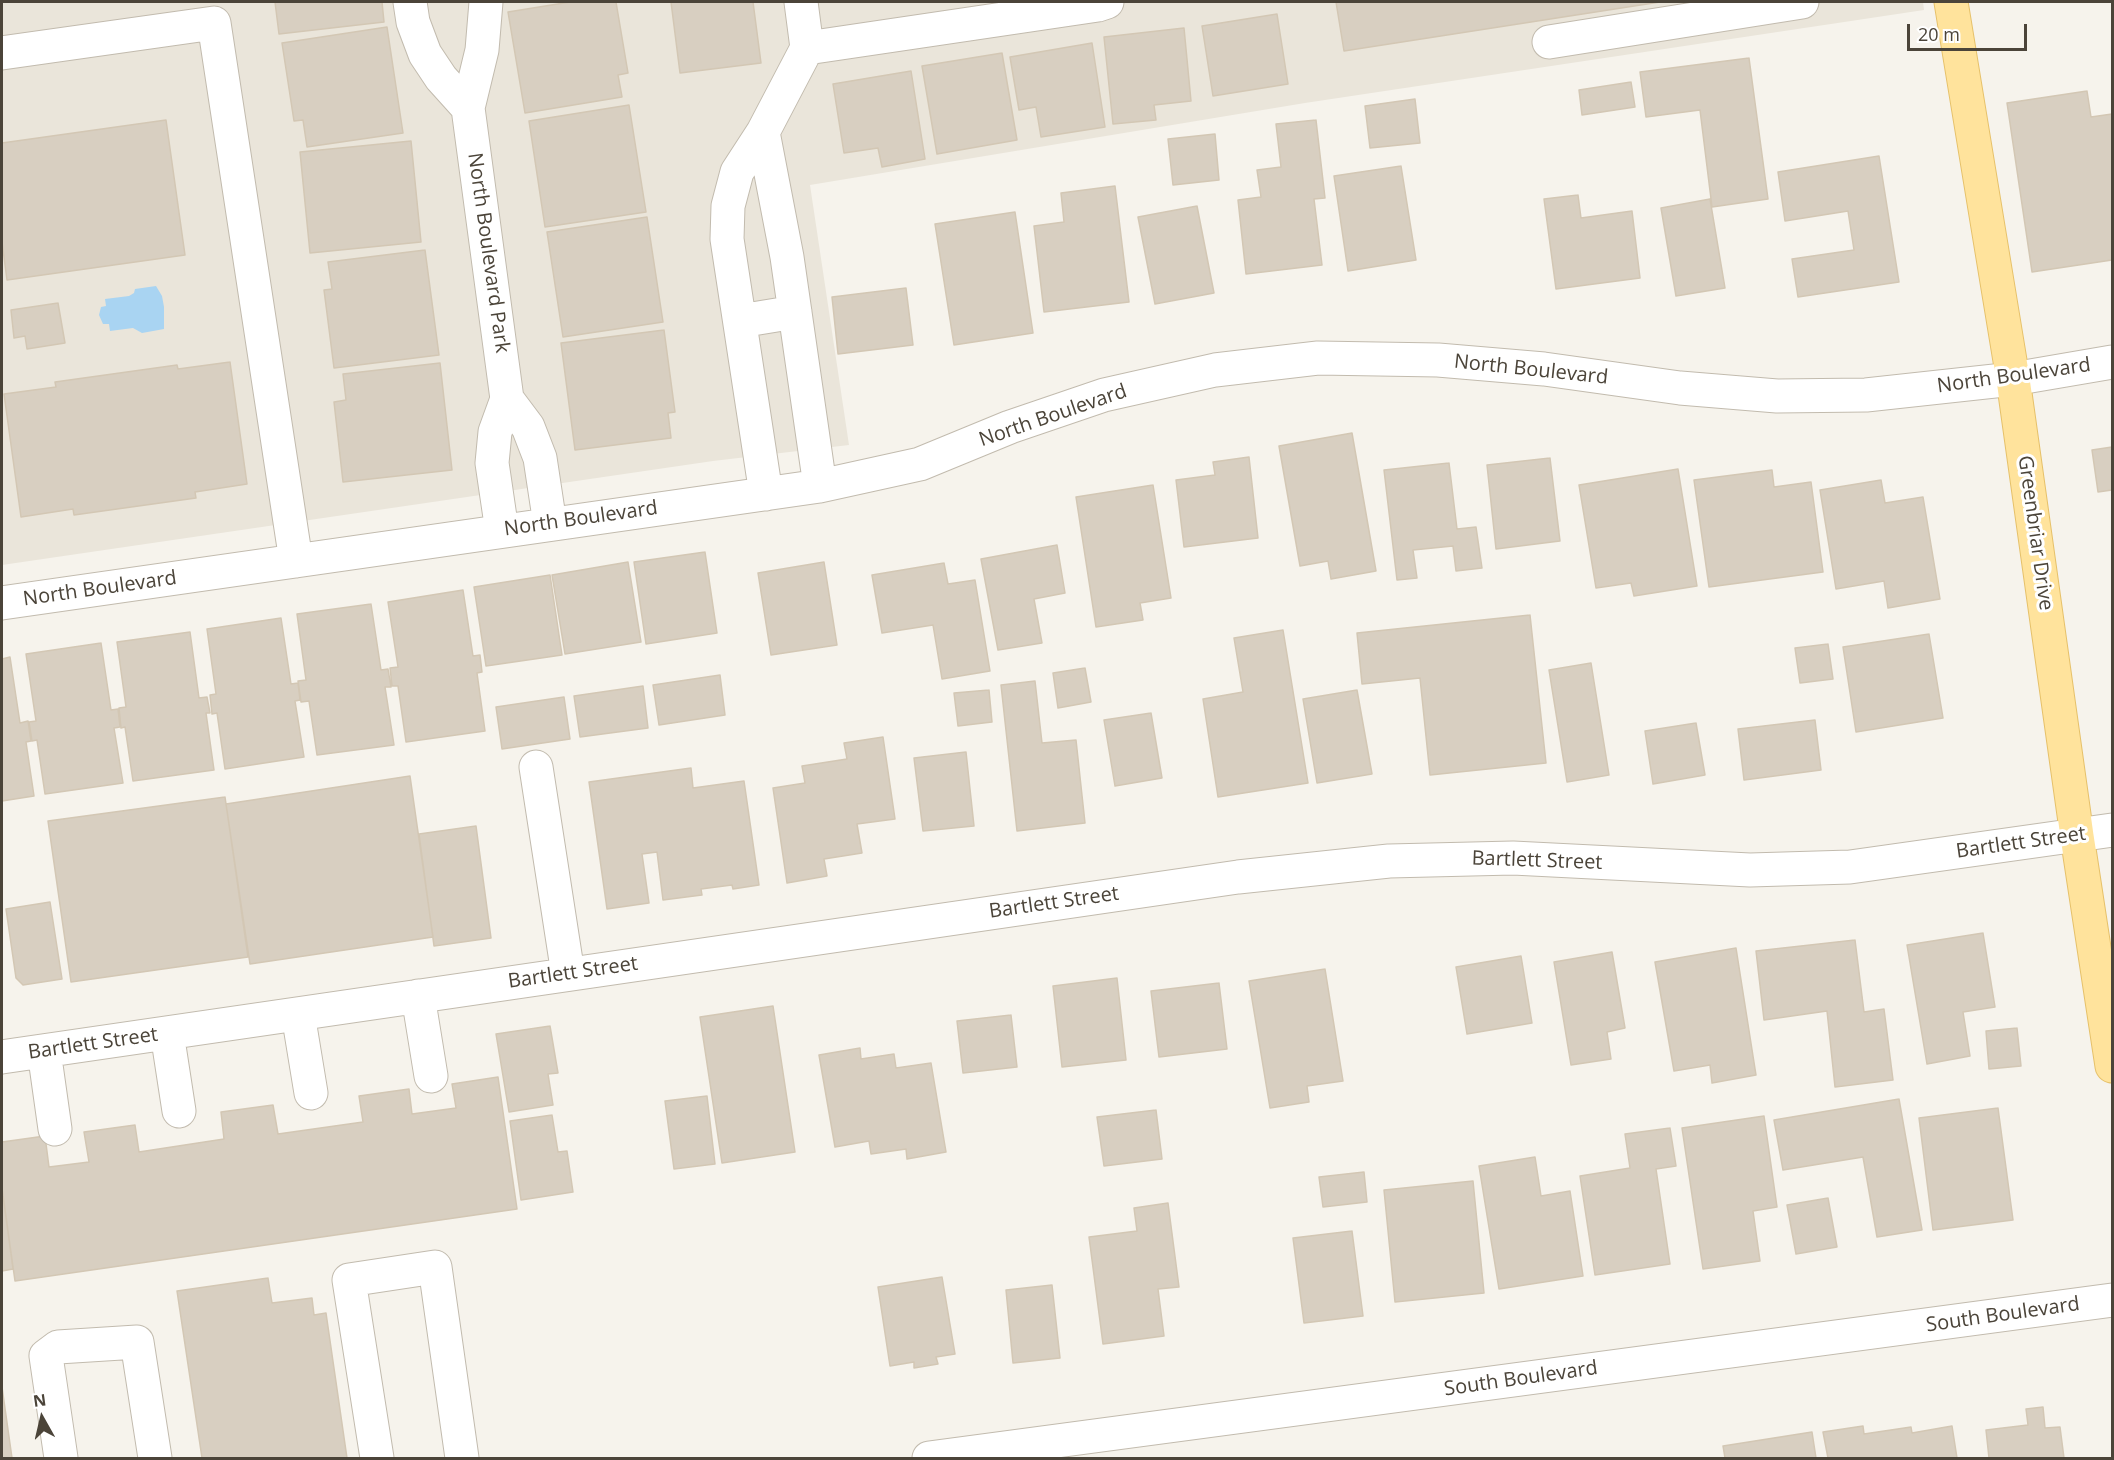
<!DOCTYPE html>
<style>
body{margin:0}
#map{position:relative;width:2114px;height:1460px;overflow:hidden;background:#f6f3ec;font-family:"Open Sans",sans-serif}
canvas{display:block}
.frame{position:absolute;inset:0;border:3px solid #4b4439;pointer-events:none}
.north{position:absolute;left:12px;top:1388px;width:60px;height:60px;-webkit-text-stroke:4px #fff;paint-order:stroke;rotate:352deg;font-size:16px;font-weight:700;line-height:24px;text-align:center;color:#4b4439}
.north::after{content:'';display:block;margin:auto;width:21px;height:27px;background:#4b4439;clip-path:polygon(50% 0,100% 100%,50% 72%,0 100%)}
.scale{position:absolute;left:1907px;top:24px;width:120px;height:27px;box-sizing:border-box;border:3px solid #4b4439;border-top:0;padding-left:8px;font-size:18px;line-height:21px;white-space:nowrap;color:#4b4439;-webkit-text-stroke:4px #fff;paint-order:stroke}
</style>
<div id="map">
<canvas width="2114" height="1460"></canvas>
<div class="frame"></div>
<div class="north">N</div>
<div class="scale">20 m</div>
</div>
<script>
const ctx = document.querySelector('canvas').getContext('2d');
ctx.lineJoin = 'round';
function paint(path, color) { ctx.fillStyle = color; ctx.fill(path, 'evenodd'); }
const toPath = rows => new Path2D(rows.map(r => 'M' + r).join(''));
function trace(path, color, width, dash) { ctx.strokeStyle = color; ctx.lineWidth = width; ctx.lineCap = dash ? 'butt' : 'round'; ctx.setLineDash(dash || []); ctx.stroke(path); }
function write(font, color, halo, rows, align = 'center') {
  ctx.font = font + ' "Open Sans",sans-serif'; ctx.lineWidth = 6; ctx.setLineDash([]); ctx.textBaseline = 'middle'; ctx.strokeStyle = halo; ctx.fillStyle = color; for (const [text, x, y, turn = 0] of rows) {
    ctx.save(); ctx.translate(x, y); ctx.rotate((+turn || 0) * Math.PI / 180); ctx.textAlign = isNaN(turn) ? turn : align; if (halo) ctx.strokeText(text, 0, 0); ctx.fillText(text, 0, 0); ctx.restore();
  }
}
const residential = toPath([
 [2,2,1923,2,1924,10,1305,103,810,185,849,445,713,461,2,565]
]);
const water = toPath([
 [156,286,162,296,164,307,164,329,142,333,133,328,110,331,109,324,103,324,99,315,101,307,106,306,105,299,129,296,134,293,135,289]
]);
const building = toPath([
 [275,2,382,2,384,22,279,34,275,2],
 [570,2,616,2,628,73,618,75,622,97,525,113,508,12,570,2],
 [671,2,753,2,761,63,680,73,671,2],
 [1336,2,1660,2,1344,51,1336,2],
 [1277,14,1288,84,1213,96,1202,26,1277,14],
 [387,27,403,133,307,147,303,120,294,121,282,43,387,27],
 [1184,28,1191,101,1154,105,1156,120,1113,124,1104,37,1184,28],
 [1092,43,1105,127,1041,137,1036,107,1019,110,1010,57,1092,43],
 [1002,53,1017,140,937,154,922,66,1002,53],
 [1749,58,1768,199,1712,207,1700,110,1646,117,1640,72,1749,58],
 [911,71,925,159,882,167,878,148,844,153,833,84,911,71],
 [1631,82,1635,107,1582,115,1579,90,1631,82],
 [2087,91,2091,117,2112,114,2112,260,2032,272,2007,103,2087,91],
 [1415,99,1420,143,1370,148,1365,106,1415,99],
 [629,105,646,212,545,227,529,121,629,105],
 [166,120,185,255,7,280,2,242,2,143,166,120],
 [1316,120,1325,198,1314,199,1322,265,1246,274,1238,200,1261,197,1257,170,1281,167,1276,124,1316,120],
 [1215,134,1219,180,1173,185,1168,139,1215,134],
 [411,141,421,242,310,253,300,152,411,141],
 [1879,156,1899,282,1798,297,1792,259,1854,250,1848,211,1785,221,1778,172,1879,156],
 [1401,166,1416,260,1348,271,1334,176,1401,166],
 [1115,186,1129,302,1044,312,1034,226,1064,222,1061,193,1115,186],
 [1578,195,1581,218,1632,211,1640,278,1556,289,1544,199,1578,195],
 [1710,199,1725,288,1676,296,1661,208,1710,199],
 [1197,206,1214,293,1155,304,1138,217,1197,206],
 [1015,212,1033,333,954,345,935,224,1015,212],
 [647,217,663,322,563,337,547,232,647,217],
 [425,250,439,355,334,368,324,290,332,289,328,262,425,250],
 [906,288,913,345,838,354,832,297,906,288],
 [58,303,65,343,27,349,25,336,14,338,11,310,58,303],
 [664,330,675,412,668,413,671,438,575,450,561,343,664,330],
 [230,362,247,484,195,492,196,498,74,515,73,509,21,517,4,394,56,387,55,382,177,365,178,369,230,362],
 [440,363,452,470,343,482,334,402,346,400,343,374,440,363],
 [1352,433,1376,571,1331,579,1328,561,1300,566,1279,446,1352,433],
 [2112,447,2112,490,2098,492,2092,450,2112,447],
 [1249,457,1258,538,1184,547,1176,480,1215,475,1213,462,1249,457],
 [1550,458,1560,541,1496,549,1487,465,1550,458],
 [1449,463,1457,529,1476,527,1482,568,1456,571,1453,546,1413,550,1417,578,1397,580,1384,470,1449,463],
 [1678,469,1697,586,1634,596,1631,583,1596,588,1579,485,1678,469],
 [1772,470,1774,487,1811,482,1823,572,1709,587,1694,480,1772,470],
 [1881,480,1885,503,1923,497,1940,599,1888,608,1884,581,1836,589,1820,490,1881,480],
 [1153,485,1171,598,1140,603,1143,620,1096,627,1076,497,1153,485],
 [1057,545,1065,593,1034,599,1042,643,998,650,981,559,1057,545],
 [705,552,717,633,646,644,634,562,705,552],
 [628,562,641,642,565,654,552,575,628,562],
 [824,562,837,645,771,655,758,573,824,562],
 [944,563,948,584,975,580,990,671,942,679,933,625,882,633,872,575,944,563],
 [550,575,562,655,486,666,474,587,550,575],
 [463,590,473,656,480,655,482,672,477,673,485,731,406,742,398,686,392,686,390,668,398,667,388,602,463,590],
 [371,604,381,670,388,669,391,687,385,687,394,745,317,755,309,701,301,702,298,681,306,680,297,614,371,604],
 [1530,615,1546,763,1430,775,1420,678,1362,684,1357,633,1530,615],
 [281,618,291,684,298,683,300,700,295,701,304,757,225,769,217,713,212,714,210,695,216,694,207,629,281,618],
 [1283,630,1308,783,1218,797,1203,699,1243,692,1234,638,1283,630],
 [190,632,199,698,207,697,210,713,206,713,214,770,133,781,125,727,121,728,119,708,126,707,117,642,190,632],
 [1929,634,1943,718,1856,732,1843,647,1929,634],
 [101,643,111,710,118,709,120,727,114,728,123,783,45,794,37,740,32,741,29,722,36,721,26,654,101,643],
 [1828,644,1833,679,1800,683,1795,648,1828,644],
 [10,657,20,723,28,721,31,741,26,742,34,796,2,801,2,659,10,657],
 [1591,663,1609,775,1567,782,1549,670,1591,663],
 [1085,668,1091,702,1058,708,1053,673,1085,668],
 [720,675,725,715,659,725,653,685,720,675],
 [1035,681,1042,743,1076,740,1085,823,1017,831,1001,685,1035,681],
 [643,686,648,728,580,737,574,696,643,686],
 [989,690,992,722,958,726,954,693,989,690],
 [1357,690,1372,774,1317,783,1303,699,1357,690],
 [564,697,570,739,502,749,496,707,564,697],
 [1151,713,1162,778,1115,786,1104,720,1151,713],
 [1815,720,1821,770,1744,780,1738,729,1815,720],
 [1696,723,1705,775,1653,784,1645,731,1696,723],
 [883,737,895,819,857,824,862,853,824,859,827,876,787,883,773,788,805,783,802,766,847,759,844,743,883,737],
 [966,752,974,826,923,831,914,758,966,752],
 [691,768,693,788,744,781,759,885,733,889,732,885,701,889,702,895,663,900,657,852,642,854,649,903,607,909,589,782,691,768],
 [410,776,433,937,250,964,226,804,410,776],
 [225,797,248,957,71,982,48,821,225,797],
 [476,826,491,938,434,946,419,834,476,826],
 [50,902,62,979,23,985,16,978,6,909,50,902],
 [1983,933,1995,1007,1963,1012,1970,1056,1927,1064,1907,945,1983,933],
 [1855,940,1864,1012,1884,1009,1893,1080,1835,1087,1827,1011,1764,1020,1756,951,1855,940],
 [1736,948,1756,1075,1712,1083,1710,1065,1674,1071,1655,962,1736,948],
 [1612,952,1625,1028,1607,1032,1611,1059,1571,1065,1554,962,1612,952],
 [1521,956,1532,1023,1467,1034,1456,967,1521,956],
 [1325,969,1343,1081,1307,1086,1309,1102,1270,1108,1249,981,1325,969],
 [1117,978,1126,1060,1062,1067,1053,986,1117,978],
 [1219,983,1227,1049,1159,1057,1151,991,1219,983],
 [773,1006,795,1152,722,1163,700,1017,773,1006],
 [1011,1015,1017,1067,963,1073,957,1021,1011,1015],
 [550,1026,558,1073,548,1074,553,1105,509,1112,496,1034,550,1026],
 [2017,1028,2021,1066,1989,1069,1986,1031,2017,1028],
 [860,1048,861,1059,894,1054,896,1068,931,1063,946,1152,907,1159,906,1149,871,1154,869,1141,835,1147,819,1055,860,1048],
 [498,1077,517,1209,15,1281,2,1188,2,1142,45,1136,49,1167,89,1162,84,1132,135,1125,139,1152,224,1139,221,1112,273,1105,278,1134,363,1122,359,1096,409,1089,412,1114,456,1108,452,1084,498,1077],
 [707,1096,715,1164,674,1169,665,1101,707,1096],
 [1899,1099,1922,1230,1877,1237,1863,1157,1783,1170,1774,1120,1899,1099],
 [1998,1108,2013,1220,1933,1230,1919,1118,1998,1108],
 [1156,1110,1162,1159,1104,1166,1097,1117,1156,1110],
 [552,1115,558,1152,567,1151,573,1192,521,1200,510,1121,552,1115],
 [1764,1116,1777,1207,1753,1211,1760,1261,1703,1269,1682,1128,1764,1116],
 [1670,1128,1676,1166,1656,1169,1670,1264,1595,1275,1580,1176,1630,1168,1625,1134,1670,1128],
 [1535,1157,1541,1196,1570,1191,1583,1276,1499,1289,1479,1166,1535,1157],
 [1364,1172,1367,1202,1323,1207,1319,1177,1364,1172],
 [1473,1181,1484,1293,1395,1302,1384,1190,1473,1181],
 [2,1188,13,1269,2,1271,2,1188],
 [1828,1198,1837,1247,1796,1254,1787,1205,1828,1198],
 [1168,1203,1179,1287,1158,1289,1164,1336,1103,1344,1089,1237,1137,1231,1134,1208,1168,1203],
 [1352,1231,1363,1316,1304,1323,1293,1238,1352,1231],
 [942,1277,955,1354,936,1357,938,1364,914,1368,914,1362,890,1366,878,1287,942,1277],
 [268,1278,272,1303,312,1298,314,1315,326,1313,347,1458,202,1458,177,1291,268,1278],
 [1052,1285,1060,1358,1013,1363,1006,1290,1052,1285],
 [2,1387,12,1458,2,1458,2,1387],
 [2043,1407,2045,1428,2060,1427,2064,1458,1989,1458,1986,1430,2028,1425,2026,1409,2043,1407],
 [1863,1426,1864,1434,1911,1427,1912,1433,1952,1426,1957,1458,1828,1458,1823,1432,1863,1426],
 [1812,1432,1816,1458,1725,1458,1723,1446,1812,1432]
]);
const minor = toPath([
 [410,2,413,22,425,54,441,78,468,108],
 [486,2,482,50,468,108,507,399,495,432,492,463,502,531],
 [1549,42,1802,2],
 [807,48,1098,5,1107,2],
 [2,53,214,23,296,561],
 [763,132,787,257,820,486],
 [740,321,795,312],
 [507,399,528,427,540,458,550,524],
 [766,494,727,239,728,206,737,172,763,132,807,48,801,2],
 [2,603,820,486,920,464,1010,427,1104,395,1215,370,1318,358,1438,360,1544,369,1680,388,1777,396,1866,395,2013,379,2112,362],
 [536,767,568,974],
 [418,996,431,1076],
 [298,1014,311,1093],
 [167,1033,179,1111],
 [44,1051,55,1129],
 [2,1057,1238,877,1389,861,1513,858,1750,870,1850,867,2112,830],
 [61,1458,46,1356,58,1347,137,1342,155,1458],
 [377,1458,349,1280,435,1267,462,1458],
 [929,1458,2112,1300]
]);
const major = toPath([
 [1951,2,2013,379,2077,836,2112,1066]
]);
const streetNames = [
 ["North Boulevard Park",488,253,82],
 ["North Boulevard",1531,370,6],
 ["North Boulevard",2014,376,-8],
 ["North Boulevard",1053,416,-19],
 ["North Boulevard",581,519,-8],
 ["Greenbriar Drive",2035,533,82],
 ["North Boulevard",100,589,-8],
 ["Bartlett Street",2021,843,-8],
 ["Bartlett Street",1537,861,2],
 ["Bartlett Street",1054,903,-8],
 ["Bartlett Street",573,973,-8],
 ["Bartlett Street",93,1044,-8],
 ["South Boulevard",2003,1315,-8],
 ["South Boulevard",1521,1379,-8]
];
paint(residential, '#eae5da');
paint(water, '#a9d4f2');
paint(building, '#d8cfc1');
trace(building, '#d3c7b4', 1.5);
trace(minor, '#c2bbae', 35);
trace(major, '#e6c16a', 35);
trace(minor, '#fff', 33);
trace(major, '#ffe39c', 33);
write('20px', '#4b4439', '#fff', streetNames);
</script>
